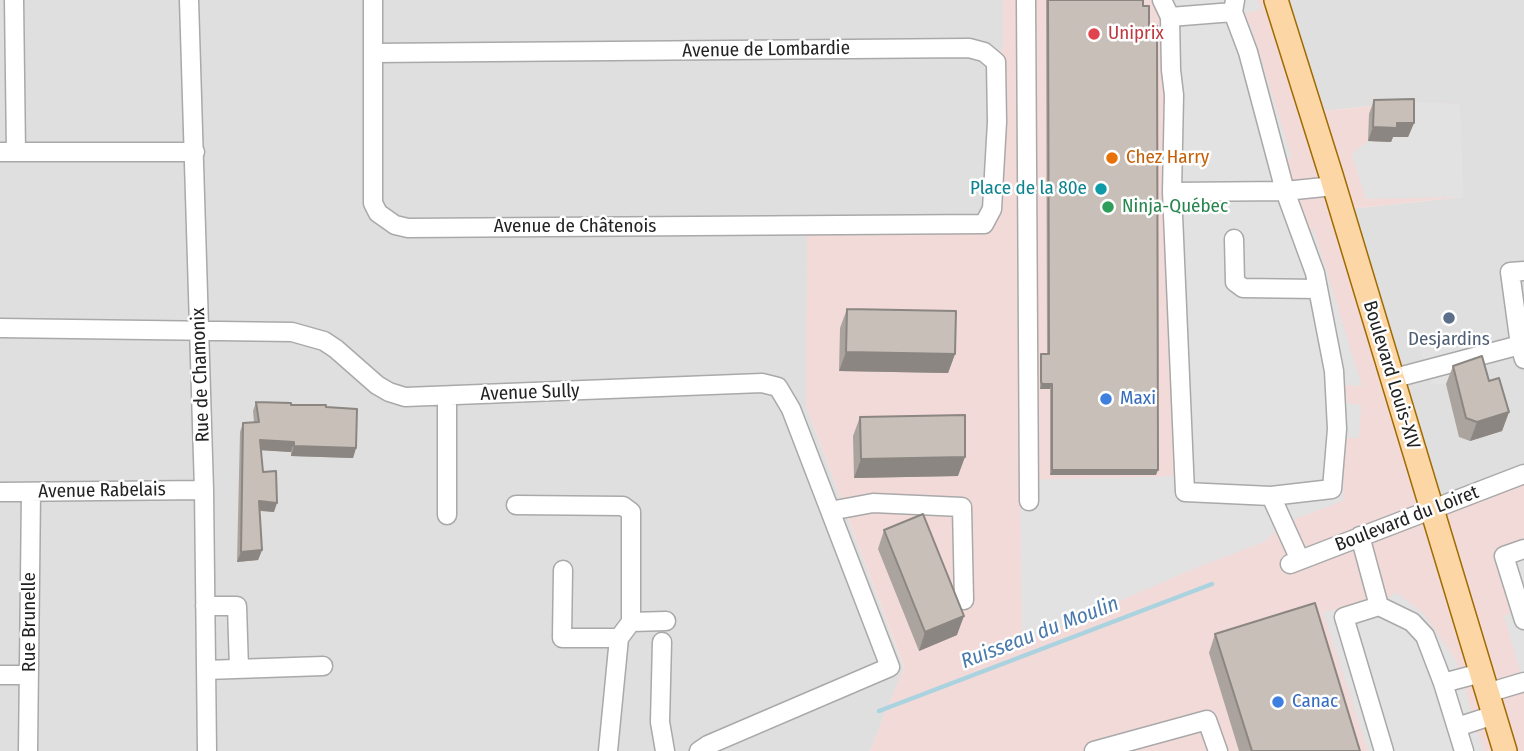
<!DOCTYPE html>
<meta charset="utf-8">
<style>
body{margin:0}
canvas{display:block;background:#f2efe9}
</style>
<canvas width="1524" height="751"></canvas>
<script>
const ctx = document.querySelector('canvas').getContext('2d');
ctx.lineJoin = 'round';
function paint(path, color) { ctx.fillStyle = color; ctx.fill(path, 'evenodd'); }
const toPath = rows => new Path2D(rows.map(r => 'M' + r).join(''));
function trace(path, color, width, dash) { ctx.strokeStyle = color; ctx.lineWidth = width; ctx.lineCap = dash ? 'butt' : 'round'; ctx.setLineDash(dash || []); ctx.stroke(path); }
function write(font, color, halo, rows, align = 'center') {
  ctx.font = font + ' "Fira Sans Condensed",sans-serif'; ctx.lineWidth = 5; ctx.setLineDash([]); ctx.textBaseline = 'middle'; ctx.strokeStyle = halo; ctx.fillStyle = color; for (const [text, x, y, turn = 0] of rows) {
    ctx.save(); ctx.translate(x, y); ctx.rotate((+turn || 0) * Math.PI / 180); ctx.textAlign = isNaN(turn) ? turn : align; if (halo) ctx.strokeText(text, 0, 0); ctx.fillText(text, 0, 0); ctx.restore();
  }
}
const residential = toPath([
 [0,0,1003,0,1003,46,996,62,992,209,806,406,904,668,870,751,0,751],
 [1276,0,1524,0,1524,474,1433,510,1340,207,1359,208,1463,197,1409,102,1312,112]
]);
const commercial = toPath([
 [1003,0,1276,0,1312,112,1410,102,1460,104,1463,197,1359,208,1341,207,1433,510,1524,474,1524,751,870,751,904,667,806,406,807,226,984,224,996,62,1003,46]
]);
const parking = toPath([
 [1158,0,1257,0,1261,9,1236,16,1240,23,1250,23,1292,158,1274,158,1295,229,1314,230,1362,386,1343,385,1347,403,1361,405,1359,438,1345,438,1343,501,1284,523,1264,542,1198,567,1022,643,1020,480,1182,476,1172,193],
 [1410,102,1460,104,1463,197,1366,199,1352,154,1368,141,1391,142],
 [1480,330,1492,397,1475,375,1446,384,1432,384,1418,344],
 [1524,543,1524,683,1504,616,1516,612,1498,551],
 [1396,592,1425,615,1456,661,1484,751,1368,751,1323,612,1385,601]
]);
const stream = toPath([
 [879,711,1212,584]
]);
const minor = toPath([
 [14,0,16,152],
 [189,0,204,490,207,751],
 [1026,0,1029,501],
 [1162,0,1170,17,1171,70,1174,95,1172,192,1185,492,1271,496,1300,560],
 [1235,0,1233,12,1248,52,1285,191,1315,273,1334,371,1337,429,1332,489,1271,496],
 [1170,17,1233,12],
 [373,53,969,48,984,52,996,62,997,122,992,209,984,224,408,228,395,225,378,213,373,203,373,0],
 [0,152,195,152],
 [1172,192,1285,191,1334,186],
 [1234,239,1235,282,1243,288,1318,289],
 [1524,271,1510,272,1520,345,1524,343],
 [0,328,292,332,324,341,336,349,377,385,389,392,405,397,762,383,778,387,791,409,890,667,708,745,699,751],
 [1391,379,1520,345,1524,359],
 [447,397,447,515],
 [0,492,204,490],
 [516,505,623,506,631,512,631,622,619,638,608,751],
 [830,511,873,503,962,507,964,600],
 [1360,536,1379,606,1344,617,1384,751],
 [1524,549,1504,556,1524,620],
 [1290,564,1524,474],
 [563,570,562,638,619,638],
 [205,606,237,606,239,669],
 [1379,606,1412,622,1425,636,1443,683],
 [631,622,666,621],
 [662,642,660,722,665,751],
 [206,670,323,666],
 [0,675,29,675],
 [1487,693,1524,682],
 [1457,727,1494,715],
 [28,751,31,492],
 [1094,751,1207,720,1218,751],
 [1464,751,1443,683,1481,673]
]);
const major = toPath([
 [1276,0,1331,175,1505,751]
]);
const wall = toPath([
 [1046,0,1143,0,1156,475,1050,475,1050,389,1040,389,1040,359,1041,354,1047,354],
 [1374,100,1414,123,1408,137,1393,137,1391,142,1368,141,1369,114],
 [847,309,955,354,948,373,839,371,840,328],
 [1453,366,1489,381,1509,412,1502,431,1470,441,1459,437,1446,384],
 [256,402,326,407,356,448,353,458,291,456,291,452,261,450,263,472,274,512,259,511,262,550,258,560,237,562,240,432,243,423,254,422,253,411],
 [860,417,958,476,854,478,853,436],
 [884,530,957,635,919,651,878,549],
 [1215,634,1360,751,1239,751,1209,653]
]);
const shadedWall = toPath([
 [1397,123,1414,123,1408,137,1393,137,1391,142,1368,141,1373,127],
 [846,352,955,354,948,373,839,371],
 [1042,384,1052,384,1050,389,1040,389],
 [1509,412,1502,431,1470,441,1477,422],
 [260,440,294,442,291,452,257,450],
 [294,446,356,448,353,458,291,456],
 [965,457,958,476,854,478,861,459],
 [1052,470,1158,470,1156,475,1050,475],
 [259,501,277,503,274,512,255,510],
 [262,550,258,560,237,562,241,552],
 [964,616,957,635,919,651,925,632]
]);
const building = toPath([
 [1048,0,1143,0,1143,6,1149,6,1149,27,1157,26,1158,470,1052,470,1052,384,1042,384,1041,381,1041,354,1049,354,1048,0],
 [1414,99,1414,123,1397,123,1397,128,1373,127,1374,100,1414,99],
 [847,309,956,311,955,354,846,352,847,309],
 [1482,356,1489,381,1499,378,1509,412,1477,422,1466,418,1453,366,1482,356],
 [256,402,291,403,291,405,326,405,326,407,357,409,356,448,294,446,294,442,260,440,263,472,276,471,277,503,259,501,262,550,241,552,243,423,259,422,256,402],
 [965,415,965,457,861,459,860,417,965,415],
 [923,514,964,616,925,632,884,530,923,514],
 [1315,603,1360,751,1252,751,1215,634,1315,603]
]);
const markers = [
 [1094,34,7,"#e0444e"],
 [1112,158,7,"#e8710a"],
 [1101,189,7,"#0f9aa8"],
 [1108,207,7,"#2e9e5b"],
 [1449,318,7,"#5c6f8a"],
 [1106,399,7,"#3f7fe0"],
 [1278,702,7,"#3f7fe0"]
];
const healthNames = [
 ["Uniprix",1108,34]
];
const streetNames = [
 ["Avenue de Lombardie",766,50,-1],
 ["Avenue de Châtenois",575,227],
 ["Rue de Chamonix",201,375,-92],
 ["Boulevard Louis-XIV",1391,375,73],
 ["Avenue Sully",530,393,-2],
 ["Avenue Rabelais",102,491,-1],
 ["Boulevard du Loiret",1407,519,-21],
 ["Rue Brunelle",30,622,-90]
];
const foodNames = [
 ["Chez Harry",1126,158]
];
const cultureNames = [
 ["Place de la 80e",1087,189]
];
const leisureNames = [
 ["Ninja-Québec",1122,207]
];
const serviceNames = [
 ["Desjardins",1449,340]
];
const shopNames = [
 ["Maxi",1120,399],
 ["Canac",1292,702]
];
const waterNames = [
 ["Ruisseau du Moulin",1040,633,-21]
];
paint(residential, '#e0dfdf');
paint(commercial, '#f2dad9');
paint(parking, '#e2e2e2');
trace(stream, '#aad3df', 4.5);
trace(minor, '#a9a9a9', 21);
trace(major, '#a06b00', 26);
trace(minor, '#fff', 18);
trace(major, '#fcd6a4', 23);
paint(wall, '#aba49e');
paint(shadedWall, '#8b8681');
paint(building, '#c7bfb8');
trace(building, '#8b8681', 2);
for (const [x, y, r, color] of markers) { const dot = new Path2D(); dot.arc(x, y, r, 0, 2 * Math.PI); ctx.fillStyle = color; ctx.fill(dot); trace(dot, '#fff', 2.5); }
write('19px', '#be3a42', '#fff', healthNames, 'left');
write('19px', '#222', '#fff', streetNames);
write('19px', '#c56008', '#fff', foodNames, 'left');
write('19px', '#0d838f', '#fff', cultureNames, 'right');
write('19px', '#27864d', '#fff', leisureNames, 'left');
write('19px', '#4e5e75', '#fff', serviceNames);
write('19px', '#366cbe', '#fff', shopNames, 'left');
write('italic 21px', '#4a7aab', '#fff', waterNames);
</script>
